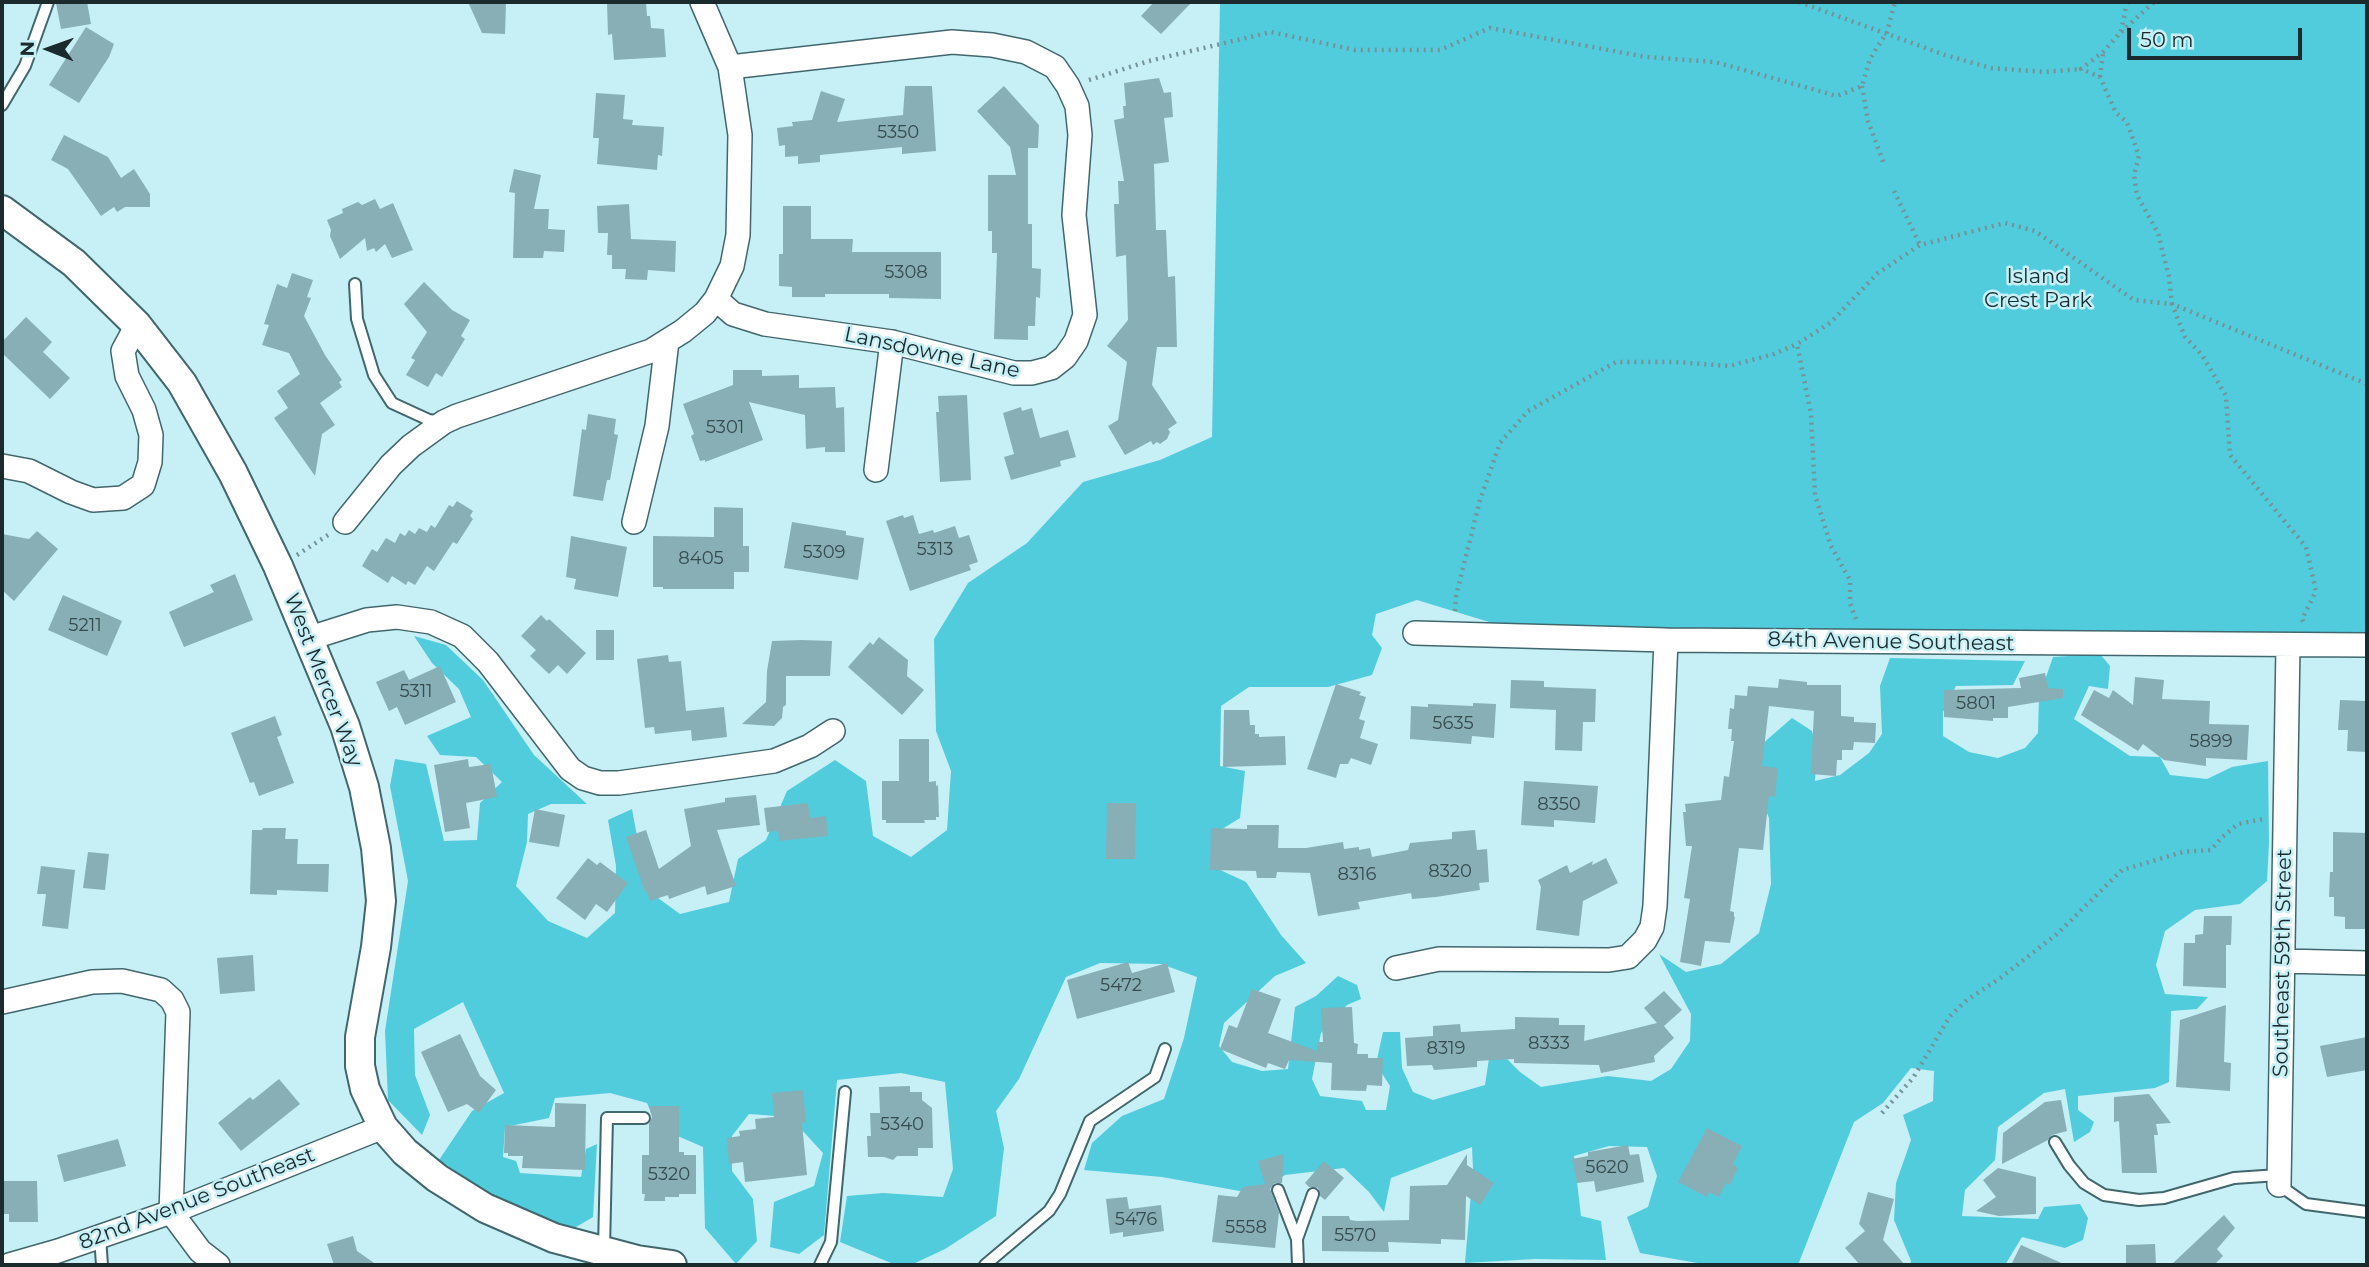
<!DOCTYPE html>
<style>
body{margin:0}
#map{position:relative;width:2369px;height:1267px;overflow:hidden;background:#c6eff6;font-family:Montserrat,sans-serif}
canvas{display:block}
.frame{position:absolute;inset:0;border:4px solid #1b2b2d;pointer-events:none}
.north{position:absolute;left:14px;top:14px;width:70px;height:70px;-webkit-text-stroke:5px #c6eff6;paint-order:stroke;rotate:271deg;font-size:19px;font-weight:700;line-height:28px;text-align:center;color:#1b2b2d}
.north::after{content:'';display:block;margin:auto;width:24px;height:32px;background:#1b2b2d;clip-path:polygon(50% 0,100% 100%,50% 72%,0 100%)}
.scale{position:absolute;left:2127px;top:28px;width:175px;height:32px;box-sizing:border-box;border:4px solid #1b2b2d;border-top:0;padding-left:9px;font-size:21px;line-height:24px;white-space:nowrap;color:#1b2b2d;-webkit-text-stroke:5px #c6eff6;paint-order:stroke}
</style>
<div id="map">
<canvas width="2369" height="1267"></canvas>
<div class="frame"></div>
<div class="north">N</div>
<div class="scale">50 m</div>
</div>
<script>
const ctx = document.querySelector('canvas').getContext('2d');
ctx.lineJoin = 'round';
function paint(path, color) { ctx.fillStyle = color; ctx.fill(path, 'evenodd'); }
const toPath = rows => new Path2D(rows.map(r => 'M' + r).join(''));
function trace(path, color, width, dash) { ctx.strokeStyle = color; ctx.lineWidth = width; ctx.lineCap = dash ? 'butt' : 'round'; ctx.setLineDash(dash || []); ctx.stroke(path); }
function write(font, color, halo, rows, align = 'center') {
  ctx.font = font + ' Montserrat,sans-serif'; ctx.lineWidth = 5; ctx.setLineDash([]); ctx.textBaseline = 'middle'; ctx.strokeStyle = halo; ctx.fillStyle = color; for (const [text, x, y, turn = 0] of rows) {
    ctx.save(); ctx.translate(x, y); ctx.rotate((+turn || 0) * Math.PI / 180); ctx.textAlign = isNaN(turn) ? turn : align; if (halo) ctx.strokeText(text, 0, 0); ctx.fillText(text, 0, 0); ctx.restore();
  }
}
const green = toPath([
 [1220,2,2367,2,2367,632,1931,632,1499,625,1417,600,1376,614,1372,635,1382,648,1372,675,1328,687,1249,687,1221,706,1220,766,1245,771,1240,818,1219,831,1216,868,1246,882,1281,935,1306,963,1275,976,1224,1023,1219,1046,1232,1062,1262,1071,1288,1069,1295,1007,1316,996,1338,976,1357,985,1361,999,1347,1005,1321,1033,1312,1079,1320,1096,1362,1101,1366,1110,1386,1110,1390,1086,1376,1064,1383,1032,1400,1032,1402,1068,1413,1092,1433,1100,1485,1085,1490,1052,1502,1054,1520,1072,1541,1087,1608,1076,1651,1081,1671,1069,1690,1041,1691,1014,1659,954,1686,972,1721,964,1759,933,1771,884,1769,818,1740,746,1761,745,1792,718,1812,731,1817,750,1815,781,1840,775,1869,753,1882,734,1880,686,1890,658,2025,661,2013,685,1956,686,1943,712,1943,736,1969,752,1998,758,2025,748,2038,733,2039,697,2053,657,2100,654,2110,666,2108,689,2089,686,2074,719,2130,756,2160,757,2170,775,2207,779,2232,767,2268,761,2269,843,2267,881,2240,904,2195,910,2165,931,2156,965,2165,994,2208,997,2197,1009,2171,1011,2169,1082,2155,1088,2078,1096,2078,1110,2094,1122,2090,1132,2074,1142,2065,1089,2044,1093,1998,1127,1995,1160,1965,1190,1962,1216,2038,1219,2044,1207,2080,1204,2088,1218,2083,1240,2065,1248,2022,1237,2005,1265,1910,1265,1911,1261,1894,1220,1896,1183,1911,1140,1903,1115,1933,1101,1934,1071,1911,1068,1883,1103,1854,1122,1798,1265,1709,1265,1640,1253,1627,1217,1648,1207,1657,1176,1647,1147,1609,1146,1574,1156,1581,1216,1601,1221,1606,1260,1535,1259,1465,1263,1473,1169,1472,1147,1391,1178,1384,1212,1369,1192,1344,1168,1285,1175,1256,1194,1162,1177,1084,1170,1092,1143,1122,1116,1164,1099,1184,1038,1197,977,1161,964,1100,963,1066,977,1019,1079,996,1111,1004,1148,996,1216,945,1249,911,1265,896,1265,840,1242,847,1196,883,1193,943,1197,953,1169,945,1082,901,1073,837,1080,824,1235,799,1254,770,1247,774,1202,814,1186,823,1153,790,1117,749,1114,732,1136,732,1171,753,1199,757,1241,736,1264,705,1228,703,1147,657,1127,647,1103,610,1093,555,1098,549,1118,505,1127,503,1157,516,1161,520,1173,581,1177,586,1149,597,1144,593,1217,571,1230,502,1203,439,1160,472,1111,504,1093,463,1002,414,1029,415,1075,430,1115,422,1135,388,1100,385,1031,408,881,390,786,395,759,426,764,444,841,477,840,480,803,502,782,476,757,440,755,427,736,471,717,459,689,432,663,414,636,446,645,483,680,534,755,587,804,551,804,528,814,527,842,516,886,548,921,587,938,615,913,616,866,608,820,632,809,647,890,680,914,729,902,738,859,766,840,787,791,835,760,866,781,873,836,911,857,947,830,951,771,936,731,934,639,968,583,1027,543,1083,482,1160,460,1212,437]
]);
const building = toPath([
 [66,2,87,2,91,24,61,29,56,3],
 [468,2,506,2,505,34,482,33],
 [607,2,646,2,647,16,650,16,651,28,664,29,666,57,614,60,612,34,608,35],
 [1154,2,1192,2,1161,34,1141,16],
 [86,27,114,44,109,57,79,103,49,85],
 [1159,78,1164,93,1171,92,1173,117,1164,118,1169,162,1154,164,1156,230,1166,230,1168,277,1175,276,1177,347,1157,347,1152,385,1177,423,1168,429,1170,432,1167,439,1160,444,1157,442,1153,445,1151,441,1125,455,1108,426,1118,420,1127,362,1107,346,1128,320,1126,255,1116,257,1114,204,1119,204,1118,181,1124,181,1114,120,1124,118,1123,106,1126,106,1124,83],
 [905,86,932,86,936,151,902,154,902,147,820,155,820,162,798,164,798,156,785,157,785,145,779,146,777,128,793,126,792,122,812,120,821,91,845,99,837,122,903,115],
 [1004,86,1039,125,1038,148,1028,148,1028,224,1032,224,1032,268,1041,269,1040,298,1036,297,1035,326,1028,326,1028,340,994,339,997,253,992,253,992,231,988,231,988,175,1016,175,1010,147,977,111],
 [596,93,625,95,623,119,633,120,632,125,664,127,662,156,658,155,657,170,597,164,599,138,593,138],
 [64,135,108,157,121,178,134,169,150,194,150,207,125,207,117,212,114,207,101,216,68,169,51,160],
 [514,169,541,175,534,209,549,209,548,229,565,230,564,252,544,251,543,258,513,258,515,193,509,192],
 [375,199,380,209,393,203,413,250,392,258,385,244,376,252,374,248,367,251,365,238,340,259,330,236,331,230,327,220,343,213,342,209,358,202,362,205],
 [629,204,631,239,676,241,675,272,648,270,647,280,625,279,626,269,612,269,612,255,607,255,608,233,598,233,597,206],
 [783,206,811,206,811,239,853,239,852,252,941,252,941,299,889,298,889,294,825,294,825,297,792,297,792,287,779,286,779,254,783,254],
 [292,273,313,280,307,297,311,298,304,316,325,355,342,380,339,382,342,387,320,403,335,425,322,434,315,476,274,418,288,408,277,391,300,374,289,353,262,345,269,325,264,324,277,284,287,288],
 [424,282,452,310,470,320,461,336,465,339,442,377,436,373,428,387,406,375,415,360,411,358,427,332,404,304],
 [26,317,52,342,43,352,70,378,50,399,2,353,2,342],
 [733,370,762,370,762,376,799,375,799,388,835,387,836,408,844,407,845,452,825,452,825,447,806,449,805,415,749,402,763,440,705,462,705,460,700,461,691,436,694,434,683,404,733,385],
 [967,395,971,480,940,482,936,412,939,412,938,396],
 [1021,407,1022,411,1032,408,1040,438,1068,430,1076,457,1060,461,1061,466,1011,480,1004,457,1014,454,1003,413],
 [588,414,616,419,614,434,618,435,610,480,607,480,603,501,573,496,582,429,586,430],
 [457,501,473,511,470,516,473,519,457,544,453,542,434,571,427,566,415,585,408,581,406,585,392,576,388,583,362,566,372,549,377,552,386,538,395,543,400,533,405,536,409,530,415,534,419,528,427,532,431,525,435,528,449,505,453,507],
 [714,507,743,508,743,546,749,546,749,572,734,572,734,589,663,589,663,587,653,587,653,536,714,537],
 [903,515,904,518,913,515,919,534,933,530,934,533,955,526,959,538,969,535,978,562,969,565,971,570,910,591,886,521],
 [792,522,846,531,846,535,864,538,858,580,784,568],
 [37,531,58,549,14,601,2,590,2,534,29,539],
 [571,536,627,547,618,597,574,589,576,579,566,577],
 [235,574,253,620,184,647,169,612,214,592,210,585],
 [63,595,122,621,107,656,48,630],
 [541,615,547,621,549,619,586,653,567,674,558,665,549,674,530,656,536,650,521,636],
 [596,630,614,630,614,660,596,660],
 [879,637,908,660,907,676,924,690,902,715,848,667,870,642,873,645],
 [801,640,832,641,830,676,786,676,786,705,783,707,782,718,774,726,742,724,766,702,767,671,772,641],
 [668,655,669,662,681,661,686,711,724,707,727,737,692,741,691,730,655,734,654,727,645,728,637,659],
 [440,666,456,702,405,725,397,707,389,711,376,682,404,670,409,680],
 [2045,673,2048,688,2063,689,2063,698,2008,707,2008,718,1993,718,1993,721,1944,717,1944,690,2021,688,2019,678],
 [2135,677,2164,680,2162,699,2210,701,2209,724,2249,725,2247,760,2206,758,2206,766,2164,760,2143,744,2138,751,2081,715,2094,690,2109,698,2113,690,2133,705],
 [1779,679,1807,682,1807,685,1841,685,1841,716,1854,717,1854,722,1876,723,1875,743,1854,742,1853,750,1842,750,1842,760,1837,760,1836,776,1811,774,1814,711,1769,706,1762,766,1778,768,1775,797,1769,796,1763,850,1739,848,1730,911,1734,912,1734,917,1735,917,1730,943,1705,941,1701,966,1680,962,1690,899,1684,898,1692,846,1686,846,1683,812,1686,812,1685,804,1721,800,1724,776,1729,777,1734,741,1731,741,1732,729,1728,729,1730,708,1734,709,1735,695,1747,696,1748,686,1778,688],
 [1511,680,1544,681,1544,687,1596,689,1595,722,1583,722,1582,751,1555,750,1556,710,1510,708],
 [1336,684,1361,692,1359,695,1366,697,1359,719,1365,721,1360,738,1378,744,1371,765,1351,758,1348,764,1340,764,1336,778,1307,769],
 [2340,700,2367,701,2367,752,2347,751,2348,730,2338,730],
 [1473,703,1496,704,1494,738,1472,736,1471,744,1410,739,1411,706,1428,707,1428,704,1473,706],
 [1224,710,1249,710,1250,725,1255,725,1255,734,1259,734,1259,737,1285,736,1286,765,1223,767],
 [275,716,282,735,277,737,294,783,259,796,254,782,250,783,231,733],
 [899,739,929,739,929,782,936,781,936,786,938,785,939,817,936,817,936,820,924,820,925,823,886,823,886,820,882,820,882,781,899,781],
 [468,759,469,767,491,764,497,797,466,803,470,828,445,832,434,765],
 [1524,781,1598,786,1595,823,1554,820,1554,827,1521,825],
 [756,795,760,825,717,830,736,886,707,895,705,886,669,899,668,895,650,901,647,892,645,892,626,837,646,830,659,869,691,846,684,809,725,802,725,798],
 [808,803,810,818,826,816,828,836,779,841,778,831,767,832,764,808],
 [1107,803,1136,803,1135,859,1106,859],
 [535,809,565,815,559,847,529,842],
 [1247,825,1279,825,1278,848,1306,848,1343,842,1344,849,1359,847,1359,850,1370,848,1372,857,1408,850,1410,843,1452,839,1452,832,1475,830,1477,850,1487,849,1489,882,1479,883,1480,890,1436,897,1412,899,1411,893,1358,902,1360,909,1318,916,1310,873,1277,872,1276,878,1257,878,1256,871,1210,870,1211,828,1247,829],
 [263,828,286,828,285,839,298,839,297,864,329,864,328,892,277,890,277,895,250,894,252,830,262,830],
 [2333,832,2367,833,2367,929,2345,929,2345,917,2334,916,2334,897,2329,897,2330,872,2333,872],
 [88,852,109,854,105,890,83,888],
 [588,858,597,865,600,862,628,883,607,912,596,904,585,920,556,898],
 [1606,858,1618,883,1583,901,1579,936,1536,930,1541,887,1538,880,1567,865,1570,873,1593,861,1592,865],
 [41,866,75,870,68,929,42,926,46,894,37,894],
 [2204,916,2232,916,2231,945,2226,945,2226,988,2183,986,2184,943,2195,943,2195,935,2203,934],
 [253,955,255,991,220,994,217,958],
 [1128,962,1132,973,1167,963,1175,992,1077,1019,1067,980],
 [1252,989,1281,999,1268,1033,1317,1051,1318,1042,1323,1042,1321,1008,1352,1007,1354,1043,1358,1044,1357,1054,1368,1054,1368,1058,1383,1058,1382,1086,1367,1085,1366,1091,1331,1090,1332,1063,1289,1060,1285,1069,1268,1063,1266,1068,1220,1049,1229,1025,1237,1028],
 [1664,991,1682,1010,1664,1026,1674,1038,1654,1056,1655,1062,1601,1073,1599,1065,1514,1063,1514,1059,1477,1061,1477,1067,1434,1070,1432,1065,1407,1066,1405,1038,1433,1036,1433,1026,1460,1024,1461,1032,1515,1029,1515,1017,1559,1018,1559,1025,1585,1025,1584,1041,1657,1023,1644,1008],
 [2226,1005,2224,1062,2231,1063,2230,1091,2176,1087,2180,1020],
 [460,1034,480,1076,496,1090,479,1113,467,1104,448,1112,421,1052],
 [2367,1037,2367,1070,2327,1077,2320,1046],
 [279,1079,300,1104,241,1151,218,1123,250,1097,253,1100],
 [910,1086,910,1092,922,1092,922,1100,932,1108,933,1148,918,1148,918,1156,897,1156,893,1160,884,1157,868,1157,867,1136,871,1136,870,1113,880,1113,879,1087],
 [803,1090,806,1123,802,1123,807,1175,745,1182,743,1162,729,1164,727,1138,740,1136,739,1131,756,1129,755,1119,774,1117,772,1093],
 [2149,1094,2171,1123,2156,1124,2158,1135,2154,1135,2157,1173,2122,1173,2119,1121,2114,1122,2114,1097],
 [2061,1100,2067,1131,2052,1135,2048,1140,2002,1164,2003,1133,2045,1102],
 [555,1103,586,1104,585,1170,522,1168,523,1156,508,1156,508,1153,504,1153,505,1125,555,1127],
 [649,1106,679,1106,679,1152,684,1152,684,1155,696,1155,696,1194,679,1194,679,1197,665,1197,665,1201,644,1201,645,1194,642,1194,642,1155,649,1155,649,1124,652,1117],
 [1707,1128,1742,1146,1733,1164,1738,1168,1730,1185,1726,1183,1719,1197,1709,1192,1707,1197,1678,1182],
 [118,1139,126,1166,64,1182,57,1155],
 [1628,1145,1630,1155,1639,1154,1644,1182,1596,1192,1594,1181,1577,1183,1572,1159,1588,1156,1588,1152],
 [1284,1154,1282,1183,1275,1183,1270,1189,1279,1213,1275,1248,1212,1242,1218,1195,1237,1197,1243,1187,1265,1184,1258,1161],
 [1467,1154,1467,1165,1494,1183,1480,1205,1466,1196,1465,1240,1441,1239,1441,1244,1388,1242,1389,1252,1322,1251,1322,1216,1349,1216,1350,1220,1357,1221,1409,1220,1410,1186,1447,1185],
 [1324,1161,1344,1178,1325,1200,1320,1196,1318,1188,1309,1187,1305,1183],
 [1998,1168,2036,1177,2036,1214,1999,1216,1976,1211,1996,1197,1983,1180],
 [2,1181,37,1181,38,1222,9,1222,9,1214,2,1214],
 [1868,1192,1894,1199,1883,1240,1905,1265,1860,1265,1845,1248,1865,1231,1859,1224],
 [1127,1197,1129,1209,1161,1205,1164,1231,1123,1237,1123,1232,1110,1234,1106,1199],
 [2224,1215,2235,1228,2217,1249,2223,1256,2214,1265,2171,1265],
 [353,1236,357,1251,377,1265,334,1265,327,1244],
 [2155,1244,2156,1265,2126,1265,2126,1245],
 [2021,1245,2066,1265,2011,1265]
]);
const path = toPath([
 [1799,2,1945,55,1991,68,2045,72,2081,69],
 [2127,2,2121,32,2103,52,2081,69,2100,77,2116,113,2127,122,2139,156,2134,175,2137,195,2158,233,2169,277,2172,304,2367,384],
 [2121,32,2154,2],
 [2100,77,2103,53],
 [1089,80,1149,61,1271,32,1355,50,1440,50,1490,28,1646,57,1715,62,1837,96,1862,86,1870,59,1887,32,1895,2],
 [1862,86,1868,121,1884,164],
 [1894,191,1920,245],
 [297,555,328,535],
 [1455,611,1456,596,1480,500,1500,443,1528,411,1616,362,1675,362,1729,366,1774,354,1797,344],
 [1856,619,1850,603,1850,580,1831,546,1815,495,1811,414,1797,344,1830,323,1878,273,1920,245,2005,223,2035,231,2134,300,2172,304,2185,337,2202,355,2226,396,2230,455,2306,547,2316,591,2302,619,2304,624],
 [1882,1113,1913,1078,1950,1016,1967,1000,1999,979,2057,934,2122,870,2183,852,2211,850,2221,838,2238,824,2264,819]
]);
const service = toPath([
 [2,105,25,66,48,2],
 [355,284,357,319,374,375,392,403,429,420,441,422],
 [2055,1142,2069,1165,2084,1183,2104,1195,2139,1200,2164,1198,2234,1178,2279,1175],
 [2279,1185,2306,1204,2367,1212],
 [1278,1190,1297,1239,1298,1265],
 [100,1237,102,1265],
 [1297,1239,1313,1194],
 [604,1248,607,1118,644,1118],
 [820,1265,831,1242,845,1092],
 [985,1265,1049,1211,1060,1194,1090,1121,1155,1077,1165,1049]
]);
const minor = toPath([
 [716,299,733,314,765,324,892,342,1014,373,1032,373,1051,368,1065,357,1076,341,1085,315,1074,215,1080,135,1077,106,1068,86,1055,67,1026,52,992,45,952,42,730,67],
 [2,466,29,471,71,492,93,500,123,498,143,485,150,462,151,435,144,410,127,376,123,351,137,325],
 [876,470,892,342],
 [345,522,391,465,411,446,444,422,457,416,651,351,683,331,705,313,716,299,732,266,738,235,740,135,730,67,702,2],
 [634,522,657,426,667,341],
 [1415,633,1666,640,2367,645],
 [307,639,367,620,397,617,431,622,462,636,488,662,570,769,583,778,600,783,619,783,774,761,810,746,833,731],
 [2283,961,2367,963],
 [1396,968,1439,959,1609,960,1628,957,1645,940,1652,927,1655,906,1666,640],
 [2,1002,92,982,122,981,161,990,172,1000,178,1012,171,1212,200,1251,218,1265],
 [2279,1185,2288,646],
 [9,1265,58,1251,171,1212,383,1127]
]);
const tertiary = toPath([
 [2,210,74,263,137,325,182,383,233,473,278,566,345,726,364,787,376,848,381,901,376,947,360,1037,360,1066,365,1089,383,1127,405,1152,437,1178,485,1208,554,1238,637,1260,672,1265]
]);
const numberNames = [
 ["5350",898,133],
 ["5308",906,273],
 ["5301",725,428],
 ["5313",935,550],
 ["5309",824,553],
 ["8405",701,559],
 ["5211",85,626],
 ["5311",416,692],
 ["5801",1976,704],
 ["5635",1453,724],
 ["5899",2211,742],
 ["8350",1559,805],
 ["8320",1450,872],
 ["8316",1357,875],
 ["5472",1121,986],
 ["8333",1549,1044],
 ["8319",1446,1049],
 ["5340",902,1125],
 ["5620",1607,1168],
 ["5320",669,1175],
 ["5476",1136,1220],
 ["5558",1246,1228],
 ["5570",1355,1236]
];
const parkNames = [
 ["Island",2038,277],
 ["Crest Park",2038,301]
];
const streetNames = [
 ["Lansdowne Lane",932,353,12],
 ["84th Avenue Southeast",1891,642,1],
 ["West Mercer Way",323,680,69],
 ["Southeast 59th Street",2283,963,-89],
 ["82nd Avenue Southeast",197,1199,-21]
];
paint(green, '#51ccdd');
paint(building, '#88afb6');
trace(service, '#41676d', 14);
trace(minor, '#41676d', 26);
trace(tertiary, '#41676d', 32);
trace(path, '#759297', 4.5, [2, 5]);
trace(service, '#fff', 10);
trace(minor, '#fff', 23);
trace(tertiary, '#fff', 28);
write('18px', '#364c4f', null, numberNames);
write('21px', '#152e32', '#c6eff6', parkNames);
write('21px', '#1b2b2d', '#c6eff6', streetNames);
</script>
